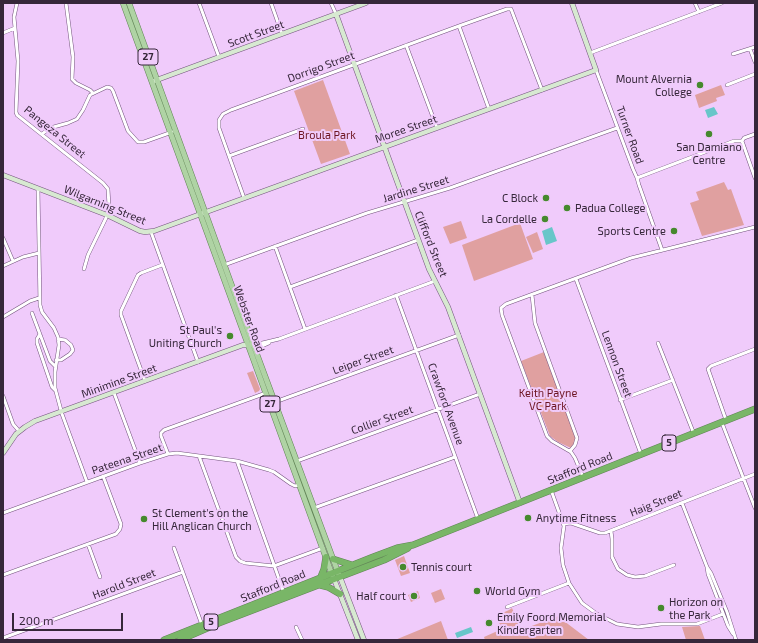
<!DOCTYPE html>
<style>
body{margin:0}
#map{position:relative;width:758px;height:643px;overflow:hidden;background:#f0cbfb;font-family:"Exo 2",sans-serif}
canvas{display:block}
.frame{position:absolute;inset:0;border:4px solid #36273a;pointer-events:none}
.scale{position:absolute;left:12px;top:613px;width:111px;height:18px;box-sizing:border-box;border:2px solid #36273a;border-top:0;padding-left:5px;font-size:12px;line-height:14px;white-space:nowrap;color:#36273a;-webkit-text-stroke:3px #f0cbfb;paint-order:stroke}
</style>
<div id="map">
<canvas width="758" height="643"></canvas>
<div class="frame"></div>
<div class="scale">200 m</div>
</div>
<script>
const ctx = document.querySelector('canvas').getContext('2d');
ctx.lineJoin = 'round';
function paint(path, color) { ctx.fillStyle = color; ctx.fill(path, 'evenodd'); }
const toPath = rows => new Path2D(rows.map(r => 'M' + r).join(''));
function trace(path, color, width, dash) { ctx.strokeStyle = color; ctx.lineWidth = width; ctx.lineCap = dash ? 'butt' : 'round'; ctx.setLineDash(dash || []); ctx.stroke(path); }
function write(font, color, halo, rows, align = 'center') {
  ctx.font = font + ' "Exo 2",sans-serif'; ctx.lineWidth = 4; ctx.setLineDash([]); ctx.textBaseline = 'middle'; ctx.strokeStyle = halo; ctx.fillStyle = color; for (const [text, x, y, turn = 0] of rows) {
    ctx.save(); ctx.translate(x, y); ctx.rotate((+turn || 0) * Math.PI / 180); ctx.textAlign = isNaN(turn) ? turn : align; if (halo) ctx.strokeText(text, 0, 0); ctx.fillText(text, 0, 0); ctx.restore();
  }
}
const green = toPath([
 [323,80,350,154,321,164,294,91],
 [721,85,725,95,716,98,717,101,699,108,695,95],
 [724,182,728,190,731,189,744,225,702,236,690,203,699,200,696,192],
 [461,221,467,238,450,244,443,227],
 [520,223,533,259,474,281,462,245],
 [537,232,543,249,533,253,526,237],
 [544,352,575,437,575,443,571,448,558,442,550,436,521,361],
 [253,371,260,389,259,391,255,393,247,373],
 [404,556,410,573,401,576,395,560],
 [441,589,445,599,435,603,431,593],
 [418,591,420,598,411,602,408,595],
 [512,608,521,630,561,615,564,621,589,640,485,640,484,637,502,629,496,616,509,610],
 [441,621,448,640,395,640],
 [700,626,705,640,686,640,682,627]
]);
const water = toPath([
 [714,107,718,114,708,118,705,110],
 [552,227,557,241,546,245,542,231],
 [471,627,473,632,457,638,455,633]
]);
const street = toPath([
 [17,3,14,17,18,61,16,112,17,115,103,183,108,189,109,206,106,218,88,255,84,269],
 [66,3,73,57,72,79,76,83,90,90,93,93],
 [199,3,219,57],
 [271,3,282,34],
 [331,3,336,14],
 [695,3,699,12],
 [459,26,489,109],
 [3,33,15,28],
 [406,45,437,128],
 [750,49,755,62],
 [590,53,722,3],
 [733,54,755,47],
 [596,70,633,169,637,178,639,185,662,250],
 [727,85,755,74],
 [42,134,50,128,68,123,77,119,83,110,90,95,107,87,111,88,113,91,128,131,138,142,144,142,172,132],
 [742,141,755,178],
 [742,141,744,138,755,134],
 [229,156,303,129],
 [637,178,734,141,742,141],
 [38,189,40,305,42,312,54,328,58,337,59,345,55,372,55,388,62,414,87,482],
 [244,198,219,128,219,120,223,114,231,110,459,26,507,9,511,9,542,90],
 [151,232,198,362],
 [3,238,13,261],
 [275,246,305,329],
 [224,265,367,213,450,188,617,128],
 [3,266,23,257,39,253],
 [576,279,641,454],
 [290,287,418,240],
 [396,295,478,519],
 [532,295,535,323,577,438,575,445,570,451],
 [32,313,50,361,55,366],
 [3,317,30,301,39,298],
 [40,334,37,339,37,343,52,387,56,391],
 [658,343,694,434],
 [254,345,279,339,435,281],
 [256,352,260,347,269,343],
 [56,360,61,360,70,354,73,350,71,345,65,340,58,339],
 [145,381,121,315,121,311,138,275,141,273,162,265],
 [114,393,140,463],
 [3,396,13,424,19,431],
 [620,400,673,380],
 [275,402,459,335],
 [726,420,708,369,711,366,755,349],
 [722,423,755,508],
 [168,454,161,436,161,433,164,430,266,393],
 [199,456,236,557,240,561,245,563,274,566,323,548],
 [237,461,284,593],
 [297,461,480,394],
 [583,477,575,458,571,452,552,441,547,436,502,315,501,308,506,304,631,258,755,227],
 [551,490,564,526,561,548,563,565,569,583,582,603,597,614,617,624,638,627,661,624,697,624,723,614],
 [682,503,707,567,711,573,727,612,736,640],
 [314,508,455,457],
 [3,513,140,463,168,454,177,453,237,461,269,470,274,472,291,484,295,486,299,485],
 [563,524,571,523,600,533,605,533,755,474],
 [611,531,612,539,612,557,618,569,627,575,635,577,645,576,674,565],
 [88,544,100,577],
 [174,548,202,625],
 [707,567,708,574,728,626,733,634],
 [3,575,116,534,120,529,121,524,103,476],
 [507,607,569,583],
 [296,627,302,640],
 [3,638,183,572]
]);
const secondary = toPath([
 [336,14,429,269,448,307,520,503],
 [154,81,366,3],
 [3,175,107,215,140,231,145,232,154,231,596,70,572,3],
 [3,453,16,434,25,427,35,421,243,345,250,345],
 [340,577,364,640],
 [334,579,358,640]
]);
const primary = toPath([
 [123,3,333,577],
 [129,3,252,341,339,575]
]);
const highway = toPath([
 [333,559,352,565],
 [320,579,324,569,326,557],
 [320,585,328,587,340,594],
 [164,640,373,557,397,548,413,545,755,409],
 [180,640,219,623,384,560,408,548]
]);
const markers = [
 [700,85,4,"#45892d"],
 [709,134,4,"#45892d"],
 [546,198,4,"#45892d"],
 [567,208,4,"#45892d"],
 [545,219,4,"#45892d"],
 [674,231,4,"#45892d"],
 [230,336,4,"#45892d"],
 [528,518,4,"#45892d"],
 [144,519,4,"#45892d"],
 [403,567,4,"#45892d"],
 [477,591,4,"#45892d"],
 [414,596,4,"#45892d"],
 [661,608,4,"#45892d"],
 [489,623,4,"#45892d"]
];
const shields = [
 [148,57,20],
 [270,404,20],
 [669,443,14],
 [211,622,14]
];
const shieldNames = [
 ["27",148,57],
 ["27",270,404],
 ["5",669,443],
 ["5",211,622]
];
const streetNames = [
 ["Scott Street",256,34,-20],
 ["Dorrigo Street",321,67,-20],
 ["Moree Street",406,129,-19],
 ["Pangeza Street",55,132,39],
 ["Turner Road",630,135,70],
 ["Jardine Street",416,189,-17],
 ["Wilgarning Street",105,205,22],
 ["Clifford Street",431,244,68],
 ["Webster Road",249,319,70],
 ["Leiper Street",363,360,-20],
 ["Lennon Street",617,364,70],
 ["Minimine Street",119,381,-20],
 ["Crawford Avenue",446,404,70],
 ["Collier Street",382,420,-20],
 ["Pateena Street",127,459,-19],
 ["Stafford Road",580,468,-22],
 ["Haig Street",656,503,-22],
 ["Harold Street",124,584,-21],
 ["Stafford Road",273,586,-22]
];
const poiNames = [
 ["Mount Alvernia",692,79,"right"],
 ["College",692,92,"right"],
 ["San Damiano",709,147,"center"],
 ["Centre",709,160,"center"],
 ["C Block",538,198,"right"],
 ["Padua College",575,208],
 ["La Cordelle",537,219,"right"],
 ["Sports Centre",666,231,"right"],
 ["St Paul's",222,330,"right"],
 ["Uniting Church",222,343,"right"],
 ["St Clement's on the",152,513],
 ["Hill Anglican Church",152,526],
 ["Anytime Fitness",536,518],
 ["Tennis court",411,567],
 ["World Gym",485,591],
 ["Half court",406,596,"right"],
 ["Horizon on",669,602],
 ["the Park",669,615],
 ["Emily Foord Memorial",497,617],
 ["Kindergarten",497,630]
];
const parkNames = [
 ["Broula Park",327,135],
 ["Keith Payne",548,393],
 ["VC Park",548,406]
];
paint(green, '#e0a0a0');
paint(water, '#68c6c9');
trace(street, '#74547e', 4);
trace(secondary, '#74547e', 5.5);
trace(primary, '#628457', 6);
trace(highway, '#628457', 7);
trace(street, '#fff', 3);
trace(secondary, '#d7e9d1', 4.5);
trace(primary, '#afd3a4', 5);
trace(highway, '#79b667', 6);
for (const [x, y, r, color] of markers) { const dot = new Path2D(); dot.arc(x, y, r, 0, 2 * Math.PI); ctx.fillStyle = color; ctx.fill(dot); trace(dot, '#f0cbfb', 1.5); }
for (const [x, y, w] of shields) { const box = new Path2D(); box.roundRect(x - w / 2, y - 8, w, 16, 3); ctx.fillStyle = '#f0cbfb'; ctx.fill(box); trace(box, '#36273a', 1); }
write('bold 10px', '#36273a', null, shieldNames);
write('11px', '#36273a', '#f0cbfb', streetNames);
write('11px', '#36273a', '#f0cbfb', poiNames, 'left');
write('11px', '#6c1521', '#f0cbfb', parkNames);
</script>
